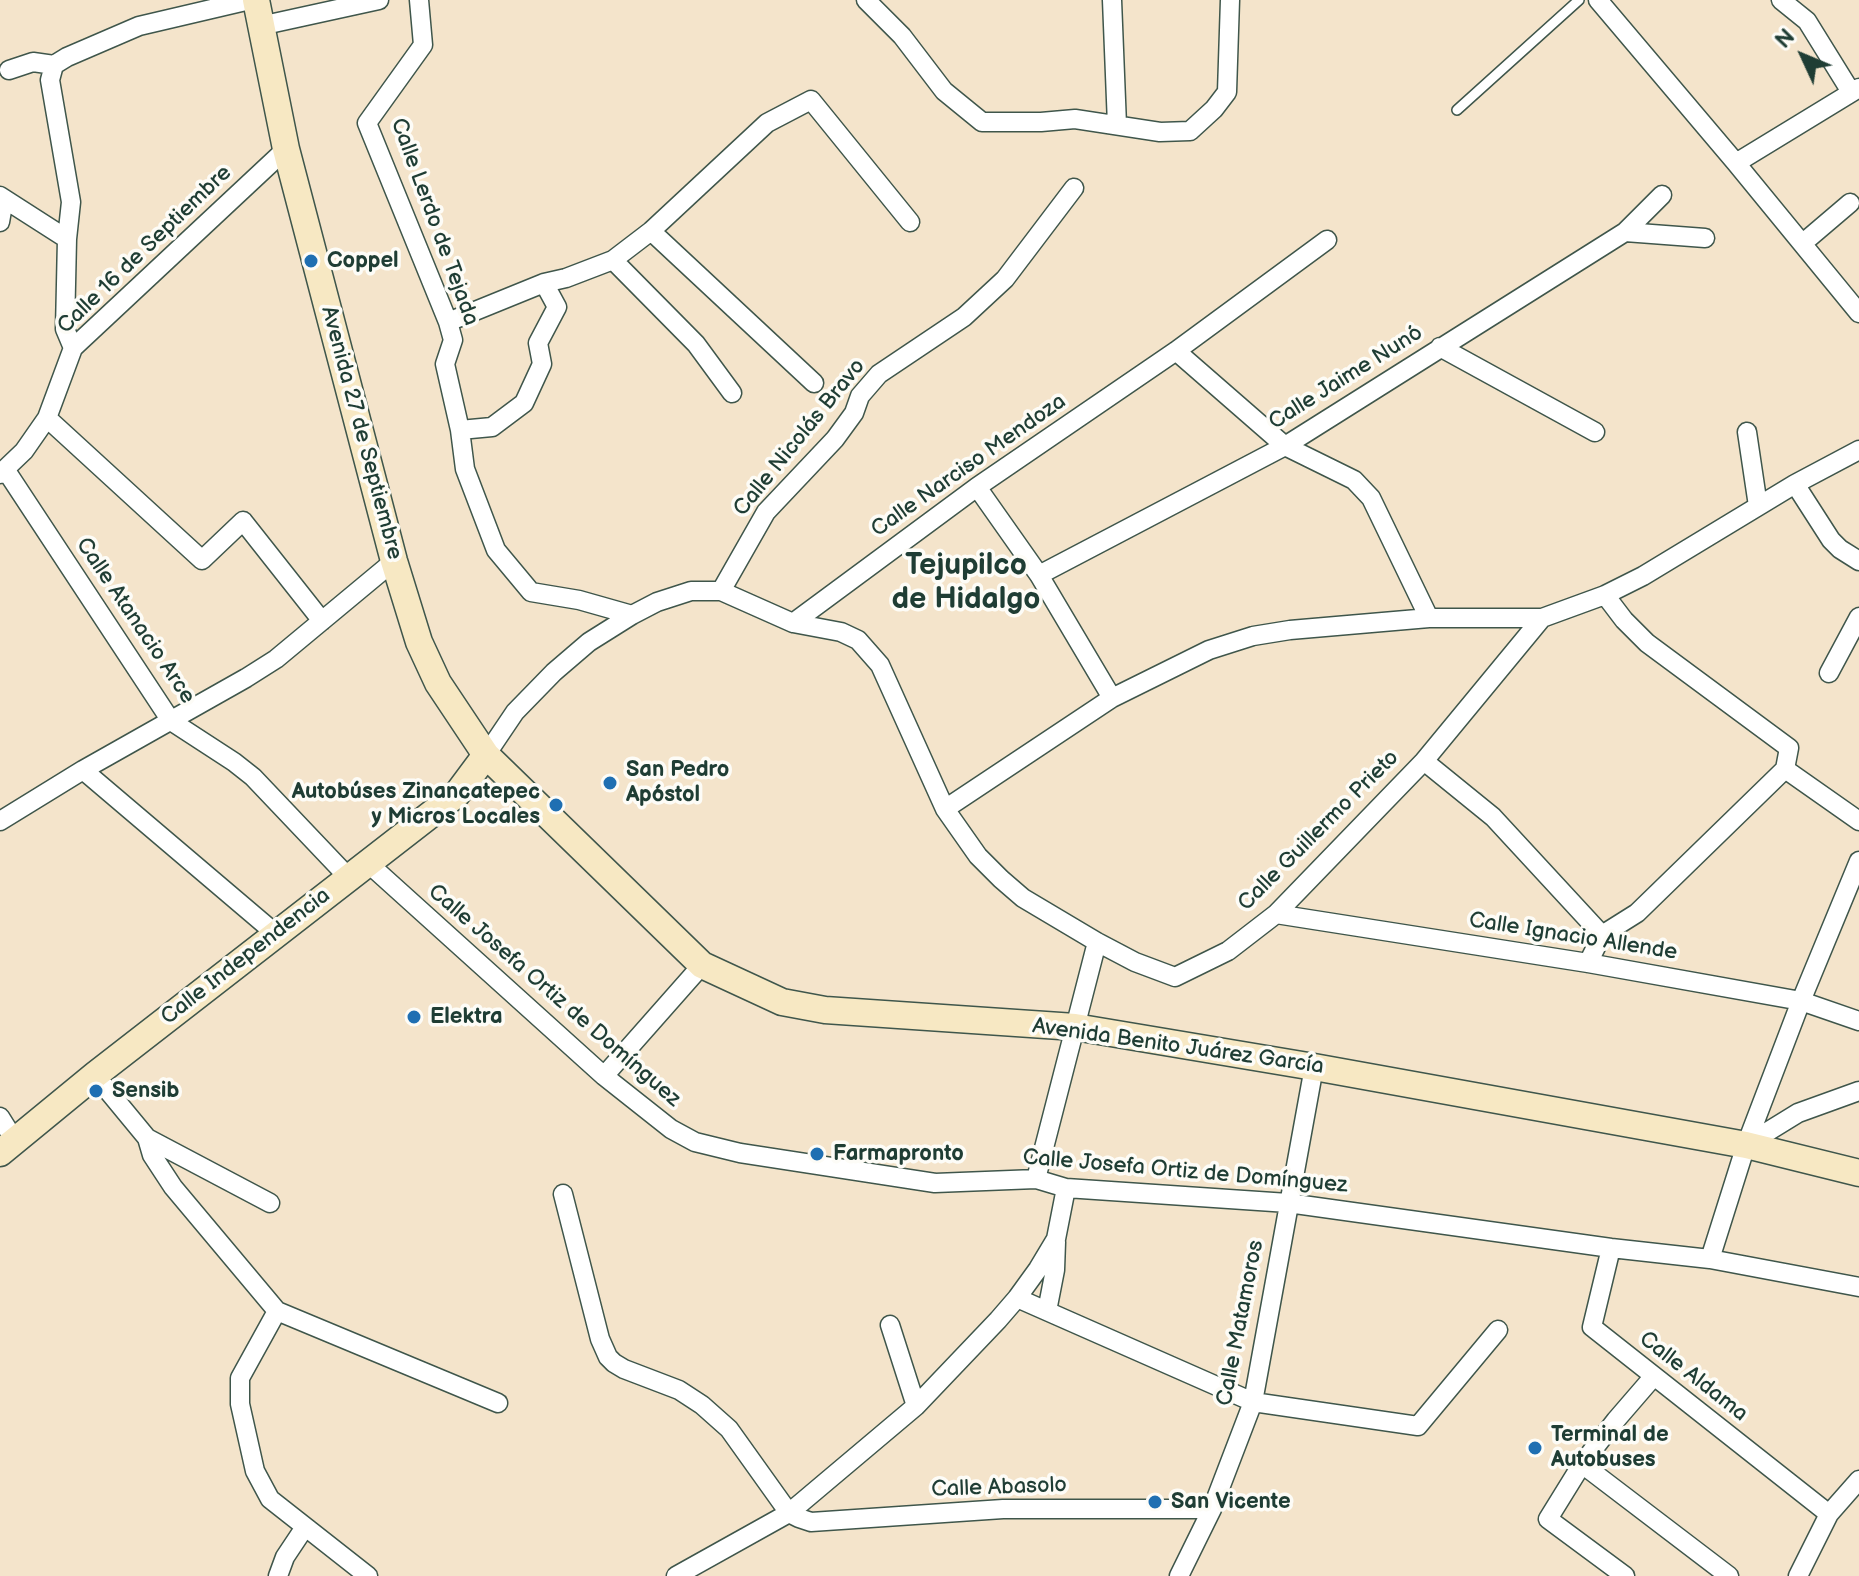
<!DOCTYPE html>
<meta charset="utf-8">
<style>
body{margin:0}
#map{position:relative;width:1859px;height:1576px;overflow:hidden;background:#f4e4cb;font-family:"Balsamiq Sans",sans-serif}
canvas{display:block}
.north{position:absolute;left:1763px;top:16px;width:80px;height:80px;-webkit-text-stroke:6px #fdfcf7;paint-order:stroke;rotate:314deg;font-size:22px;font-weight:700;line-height:32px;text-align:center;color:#1f3d34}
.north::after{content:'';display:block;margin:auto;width:28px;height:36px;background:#1f3d34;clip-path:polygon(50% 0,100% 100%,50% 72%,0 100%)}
</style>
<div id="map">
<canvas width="1859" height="1576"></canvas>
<div class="north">N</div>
</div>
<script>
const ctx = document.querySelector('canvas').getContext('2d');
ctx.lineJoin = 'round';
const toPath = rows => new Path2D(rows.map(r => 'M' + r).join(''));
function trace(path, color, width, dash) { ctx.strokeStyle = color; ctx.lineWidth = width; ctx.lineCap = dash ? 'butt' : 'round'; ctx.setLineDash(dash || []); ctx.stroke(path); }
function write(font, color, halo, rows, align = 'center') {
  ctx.font = font + ' "Balsamiq Sans",sans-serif'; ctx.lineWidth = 7; ctx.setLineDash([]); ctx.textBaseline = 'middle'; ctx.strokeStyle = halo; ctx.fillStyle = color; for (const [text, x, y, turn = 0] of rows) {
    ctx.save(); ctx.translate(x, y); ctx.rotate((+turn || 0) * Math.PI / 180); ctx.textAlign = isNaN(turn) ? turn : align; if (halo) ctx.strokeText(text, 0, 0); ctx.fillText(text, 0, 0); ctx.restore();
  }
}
const lane = toPath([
 [1457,110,1579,0]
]);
const street = toPath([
 [419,0,423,45,367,123,448,322,453,340,445,364,460,430,465,469,496,550,531,592,579,600,632,615],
 [866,0,902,36,944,91,982,122,1041,122,1075,119,1160,132,1190,131,1214,109,1227,92,1230,0],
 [1112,0,1117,125],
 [1598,0,1736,163,1859,313],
 [1781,0,1807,21,1851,92],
 [260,26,379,0],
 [9,70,33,62,54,65],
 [1736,163,1859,88],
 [0,196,67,239],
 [0,222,4,199],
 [651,231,814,383],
 [1625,232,1705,238],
 [1803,243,1850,203],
 [613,260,696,344,732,393],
 [448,322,544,283,566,278,613,260,651,231,767,123,811,100,910,222],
 [1440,347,1595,432],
 [73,348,65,329,67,239,71,202,50,80,54,65,67,57,139,26,250,0],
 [1176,351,1285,446,1354,480,1371,498,1429,618],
 [47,418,202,560,243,521,322,621],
 [460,430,492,427,524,403,542,364,538,343,557,307,544,283],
 [1747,432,1758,506],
 [5,469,171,721,234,762,253,777,349,878],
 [0,474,24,451,47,418,73,348,286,149],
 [1795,484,1831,540,1840,549,1859,561],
 [977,487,1039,575,1112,698],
 [1039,575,1285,446,1625,232,1662,195],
 [721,591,766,512,835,439,854,413,860,396,879,374,964,317,1005,279,1074,188],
 [793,623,977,487,1176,351,1327,240],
 [1829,673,1859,617],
 [486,755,515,712,554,672,589,642,632,615,657,602,691,591,721,591,793,623,841,632,858,640,880,665,945,809,978,856,1001,879,1023,898,1097,942,1135,962,1175,977,1228,951,1276,914,1424,761,1542,618],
 [1424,761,1493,817,1602,935],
 [1785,769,1859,821],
 [83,770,276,934],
 [945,809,1112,698,1209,650,1253,636,1290,630,1429,618,1542,618,1605,595,1643,576,1795,484,1859,450],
 [0,821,83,770,246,678,276,659,394,561],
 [369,864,604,1076,671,1129,695,1142,740,1153,935,1183,1036,1179,1066,1188,1288,1203,1611,1248,1710,1259,1859,1287],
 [1276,914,1588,963,1801,1001,1859,1021],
 [1588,963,1602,935,1637,913,1785,769,1789,748,1647,643,1624,620,1605,595],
 [95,1075,147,1138,152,1155,173,1187,277,1311,498,1403],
 [604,1076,702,965],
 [0,1117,15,1141],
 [147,1138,270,1203],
 [1746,1145,1798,1113,1859,1091],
 [1036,1179,1097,942],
 [563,1194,600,1339,608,1357,614,1363,624,1369,679,1390,702,1405,729,1429,789,1513,799,1518,811,1522,1003,1509,1212,1509],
 [1611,1248,1592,1327,1829,1514],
 [1710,1259,1746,1145,1801,1001,1859,861],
 [1017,1298,1253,1402,1418,1426,1498,1330],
 [277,1311,240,1378,240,1404,255,1471,270,1499,368,1576],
 [1047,1311,1055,1270,1056,1242],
 [890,1325,916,1406],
 [1582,1464,1729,1576],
 [278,1576,285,1557,305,1527],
 [676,1576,789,1513,916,1406,998,1320,1017,1298,1038,1269,1056,1239,1066,1188],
 [1179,1576,1212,1509,1253,1402,1314,1067],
 [1625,1576,1548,1519,1582,1464,1616,1420,1654,1376],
 [1798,1576,1829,1514,1859,1480]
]);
const secondary = toPath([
 [256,0,286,149,394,561,419,642,438,683,486,755,702,965,782,1002,825,1010,1075,1027,1314,1067,1746,1145,1859,1173],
 [0,1153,95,1075,457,794,486,755]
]);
const markers = [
 [311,261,8,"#1f6fb2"],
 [610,783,8,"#1f6fb2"],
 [556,805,8,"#1f6fb2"],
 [414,1017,8,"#1f6fb2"],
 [96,1091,8,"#1f6fb2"],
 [817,1154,8,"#1f6fb2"],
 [1535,1448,8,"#1f6fb2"],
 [1155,1502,8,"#1f6fb2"]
];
const streetNames = [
 ["Calle Lerdo de Tejada",434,222,70],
 ["Calle 16 de Septiembre",145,250,-44],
 ["Calle Jaime Nunó",1346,378,-32],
 ["Avenida 27 de Septiembre",361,433,75],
 ["Calle Nicolás Bravo",800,438,-51],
 ["Calle Narciso Mendoza",969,466,-35],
 ["Calle Atanacio Arce",135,621,56],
 ["Calle Guillermo Prieto",1319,831,-45],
 ["Calle Ignacio Allende",1573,937,9],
 ["Calle Independencia",246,957,-38],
 ["Calle Josefa Ortiz de Domínguez",554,996,41],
 ["Avenida Benito Juárez García",1178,1047,8],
 ["Calle Josefa Ortiz de Domínguez",1185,1172,5],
 ["Calle Matamoros",1241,1323,-79],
 ["Calle Aldama",1693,1377,38],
 ["Calle Abasolo",999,1488,-2]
];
const poiNames = [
 ["Coppel",327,261],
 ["San Pedro",626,770],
 ["Apóstol",626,795],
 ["Autobúses Zinancatepec",540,792,"right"],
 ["y Micros Locales",540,817,"right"],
 ["Elektra",430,1017],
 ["Sensib",112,1091],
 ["Farmapronto",833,1154],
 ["Terminal de",1551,1435],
 ["Autobuses",1551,1460],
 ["San Vicente",1171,1502]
];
const districtNames = [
 ["Tejupilco",966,566],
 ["de Hidalgo",966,600]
];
trace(lane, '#3f564b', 12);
trace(street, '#3f564b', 21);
trace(secondary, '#3f564b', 29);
trace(lane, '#fff', 9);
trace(street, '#fff', 18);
trace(secondary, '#f7e8c3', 26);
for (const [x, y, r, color] of markers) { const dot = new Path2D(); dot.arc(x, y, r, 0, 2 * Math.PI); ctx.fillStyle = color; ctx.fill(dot); trace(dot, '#fdfcf7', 3); }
write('22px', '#1f3d34', '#fdfcf7', streetNames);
write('bold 22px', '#1f3d34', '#fdfcf7', poiNames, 'left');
write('bold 30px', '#1f3d34', '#fdfcf7', districtNames);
</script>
